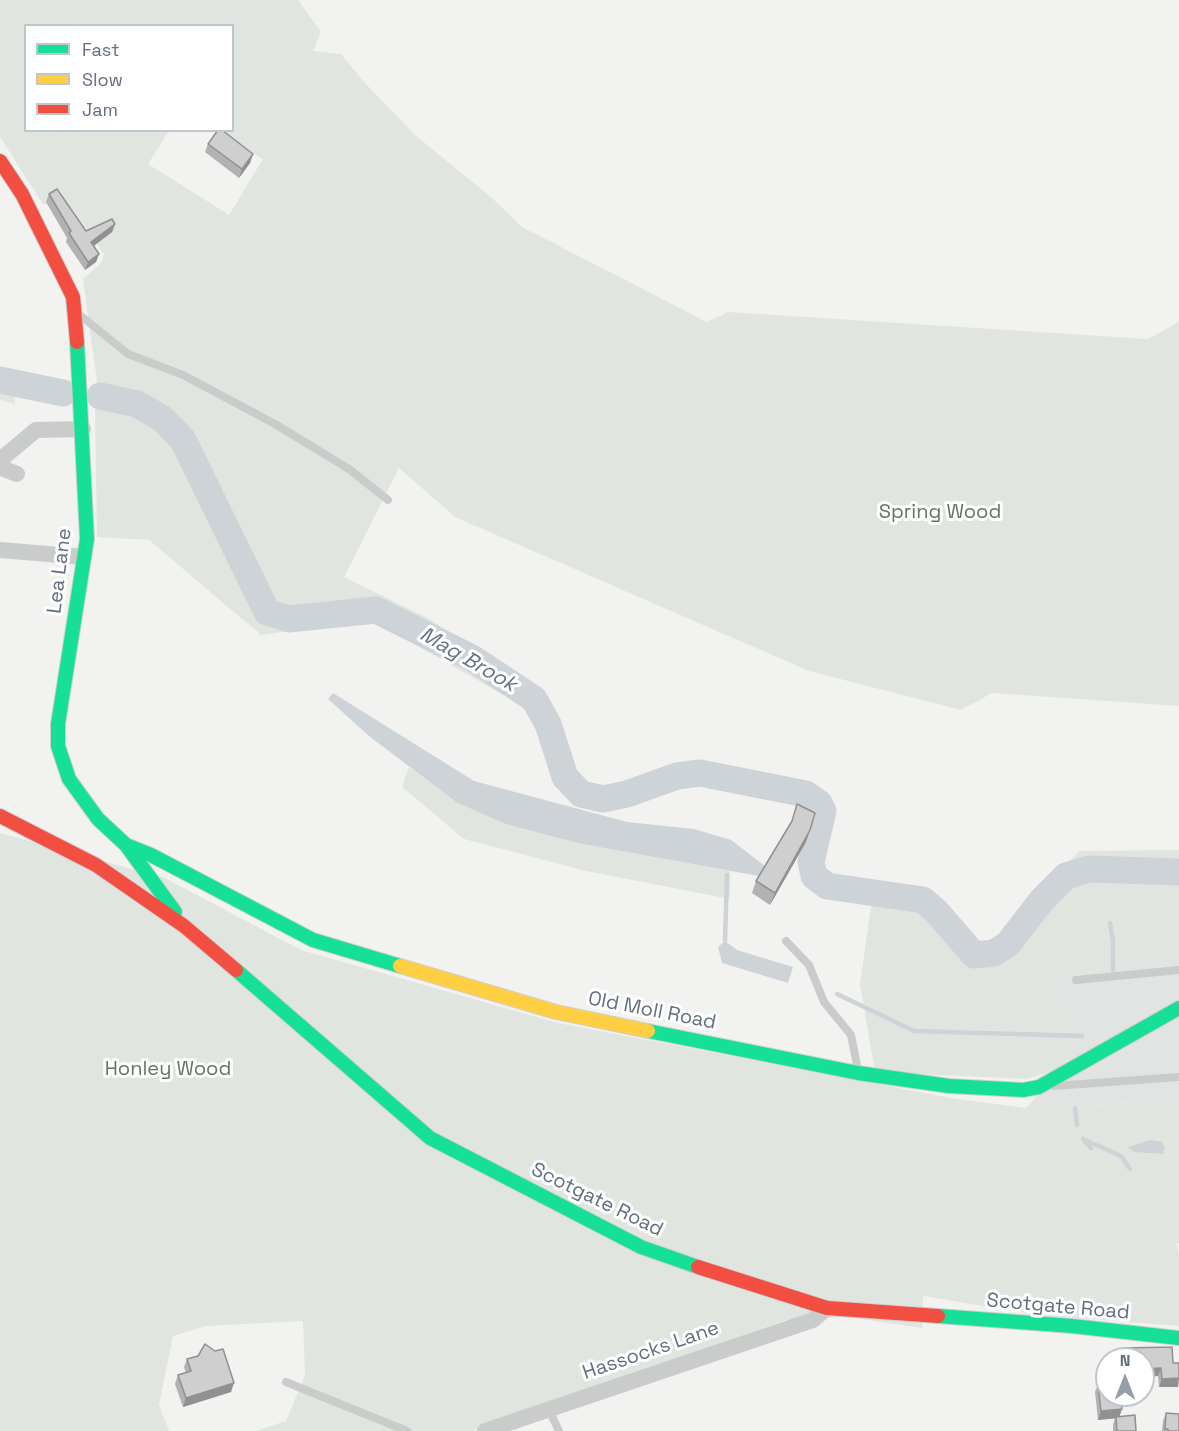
<!DOCTYPE html>
<style>
body{margin:0}
#map{position:relative;width:1179px;height:1431px;overflow:hidden;background:#f2f3f0;font-family:"Space Grotesk",sans-serif}
canvas{display:block}
.legend{position:absolute;left:24px;top:24px;width:210px;height:108px;box-sizing:border-box;background:#fff;border:2px solid #c1c5cc;margin:0;padding:8px 10px;list-style:none;font-size:18px;color:#636e80}
.legend li{display:flex;align-items:center;gap:12px;height:30px}
.legend b{width:30px;border:2px solid #c1c5cc}
.north{position:absolute;left:1095px;top:1347px;width:60px;height:60px;box-sizing:border-box;background:#fff;border:2px solid #c1c5cc;border-radius:50%;rotate:0deg;font-size:16px;font-weight:700;line-height:24px;text-align:center;color:#636e80}
.north::after{content:'';display:block;margin:auto;width:21px;height:27px;background:#959da7;clip-path:polygon(50% 0,100% 100%,50% 72%,0 100%)}
</style>
<div id="map">
<canvas width="1179" height="1431"></canvas>
<ul class="legend">
<li><b style="height:8px;background:#16e098"></b>Fast</li>
<li><b style="height:8px;background:#ffcf43"></b>Slow</li>
<li><b style="height:8px;background:#f24e42"></b>Jam</li>
</ul>
<div class="north">N</div>
</div>
<script>
const ctx = document.querySelector('canvas').getContext('2d');
ctx.lineJoin = 'round';
function paint(path, color) { ctx.fillStyle = color; ctx.fill(path, 'evenodd'); }
const toPath = rows => new Path2D(rows.map(r => 'M' + r).join(''));
function trace(path, color, width, dash) { ctx.strokeStyle = color; ctx.lineWidth = width; ctx.lineCap = dash ? 'butt' : 'round'; ctx.setLineDash(dash || []); ctx.stroke(path); }
function write(font, color, halo, rows, align = 'center') {
  ctx.font = font + ' "Space Grotesk",sans-serif'; ctx.lineWidth = 6; ctx.setLineDash([]); ctx.textBaseline = 'middle'; ctx.strokeStyle = halo; ctx.fillStyle = color; for (const [text, x, y, turn = 0] of rows) {
    ctx.save(); ctx.translate(x, y); ctx.rotate((+turn || 0) * Math.PI / 180); ctx.textAlign = isNaN(turn) ? turn : align; if (halo) ctx.strokeText(text, 0, 0); ctx.fillText(text, 0, 0); ctx.restore();
  }
}
const built = toPath([
 [1179,953,1179,1101,1026,1108,1071,1057,1058,979]
]);
const green = toPath([
 [0,0,298,0,321,32,313,51,341,54,364,82,415,135,492,198,522,227,707,322,728,312,1148,339,1179,322,1179,706,992,693,961,710,809,671,455,517,399,468,344,577,428,618,549,697,540,716,372,620,261,635,149,540,97,537,95,408,97,382,83,279,101,263,104,254,70,206,43,204,0,137],
 [26,26,232,26,232,130,213,131,263,159,229,215,148,164,169,131,26,130],
 [0,372,14,373,15,404,0,400],
 [409,767,456,802,582,844,730,871,730,899,586,871,464,839,402,787],
 [0,833,165,878,301,950,558,1023,951,1098,1026,1108,1179,1101,1179,1243,1176,1244,1179,1254,1179,1326,1037,1315,923,1296,922,1328,846,1317,786,1320,473,1431,255,1431,286,1421,305,1375,303,1321,206,1326,173,1336,159,1405,169,1431,0,1431],
 [1179,850,1179,953,1058,979,1071,1057,1057,1070,1027,1079,875,1072,860,984,874,885,922,893,939,905,979,949,989,948,1079,851]
]);
const water = toPath([
 [333,693,474,781,627,822,694,829,731,840,765,866,759,876,582,844,506,824,456,802,369,736,328,699],
 [725,941,737,950,793,967,788,983,722,963,718,947],
 [1150,1140,1162,1142,1165,1148,1163,1154,1134,1152,1128,1147]
]);
const stream = toPath([
 [1110,923,1113,941,1113,970],
 [725,941,727,875],
 [837,994,914,1031,1082,1036],
 [1075,1108,1077,1125],
 [1083,1139,1121,1156,1130,1169],
 [1083,1139,1091,1148]
]);
const river = toPath([
 [0,380,63,393],
 [100,396,137,404,163,419,183,440,267,612,289,619,376,610,472,658,534,699,548,724,565,777,581,794,603,799,627,794,677,776,700,773,806,794,819,803,823,811,811,862,814,876,827,886,923,900,936,911,974,955,994,953,1008,944,1042,900,1066,876,1089,869,1179,872]
]);
const lane = toPath([
 [81,316,128,354,183,375,275,424,349,469,388,500],
 [786,941,809,965,824,1002,851,1035,858,1070],
 [1076,980,1179,970],
 [1054,1086,1179,1077],
 [286,1382,407,1431],
 [548,1408,559,1431]
]);
const street = toPath([
 [0,460,36,430,83,429],
 [2,460,4,469,17,474],
 [0,550,84,557],
 [485,1431,813,1320,827,1308]
]);
const fast = toPath([
 [77,342,87,539,58,724,58,746,69,779,98,819,126,845,175,912],
 [126,845,151,855,313,940,400,966],
 [236,970,430,1138,641,1247,698,1267],
 [648,1031,858,1073,949,1086,1023,1090,1039,1087,1179,1008],
 [938,1316,1072,1326,1179,1338]
]);
const slow = toPath([
 [400,966,556,1012,648,1031]
]);
const jam = toPath([
 [0,161,22,194,73,297,77,342],
 [0,816,96,865,184,926,236,970],
 [698,1267,827,1308,938,1316]
]);
const wall = toPath([
 [208,144,253,154,250,163,239,178,205,152],
 [49,194,86,231,115,224,112,232,94,246,99,254,96,262,85,270,66,242,67,238,46,202],
 [806,842,770,905,752,893,756,881],
 [1123,1348,1173,1363,1179,1363,1178,1387,1159,1387,1158,1376,1143,1377,1143,1359,1120,1359,1120,1356],
 [187,1359,231,1392,183,1407,175,1384,178,1375,186,1373,184,1367],
 [1098,1384,1119,1416,1136,1431,1113,1431,1113,1425,1115,1418,1098,1420,1095,1392],
 [1166,1413,1179,1431,1162,1431,1163,1421]
]);
const shadedWall = toPath([
 [253,154,250,163,239,178,242,169],
 [115,224,112,232,88,250,91,242],
 [99,254,96,262,85,270,88,262],
 [810,830,806,842,770,905,775,893],
 [1161,1368,1158,1376,1143,1377,1143,1369],
 [1179,1378,1178,1387,1159,1387,1162,1379],
 [234,1383,231,1392,183,1407,186,1398],
 [1122,1409,1119,1418,1098,1420,1101,1411]
]);
const building = toPath([
 [218,130,222,130,253,154,242,169,208,144,218,130],
 [57,189,86,231,112,219,115,224,91,242,99,254,88,262,69,233,71,231,49,194,57,189],
 [797,804,815,813,810,830,775,893,756,881,792,821,797,804],
 [205,1344,215,1351,223,1349,234,1383,186,1398,178,1375,191,1371,187,1359,198,1356,205,1344],
 [1172,1347,1173,1363,1179,1363,1179,1378,1162,1379,1161,1368,1143,1369,1143,1359,1123,1359,1123,1348,1172,1347],
 [1107,1383,1107,1395,1120,1395,1122,1409,1101,1411,1098,1384,1107,1383],
 [1166,1413,1179,1414,1179,1431,1168,1431,1168,1429,1165,1429,1166,1413],
 [1135,1415,1136,1431,1117,1431,1116,1417,1135,1415]
]);
const parkNames = [
 ["Spring Wood",940,513],
 ["Honley Wood",168,1070]
];
const streetNames = [
 ["Lea Lane",60,571,-83],
 ["Old Moll Road",652,1011,11],
 ["Scotgate Road",597,1200,26],
 ["Scotgate Road",1058,1307,5],
 ["Hassocks Lane",651,1351,-19]
];
const waterNames = [
 ["Mag Brook",468,660,30]
];
paint(built, '#e2e4e3');
paint(green, '#e1e5df');
paint(water, '#ced3d7');
trace(stream, '#ced3d7', 4.5);
trace(river, '#ced3d7', 27);
trace(fast, '#cfd0d0', 16);
trace(slow, '#cfd0d0', 16);
trace(jam, '#cfd0d0', 16);
trace(lane, '#cacbcb', 8);
trace(street, '#cacbcb', 16);
trace(fast, '#16e098', 14);
trace(slow, '#ffcf43', 14);
trace(jam, '#f24e42', 14);
paint(wall, '#b1b2b1');
paint(shadedWall, '#909190');
paint(building, '#cecfce');
trace(building, '#909190', 1.5);
write('20px', '#627762', '#fff', parkNames);
write('20px', '#636e80', '#fff', streetNames);
write('italic 21px', '#637585', '#fff', waterNames);
</script>
